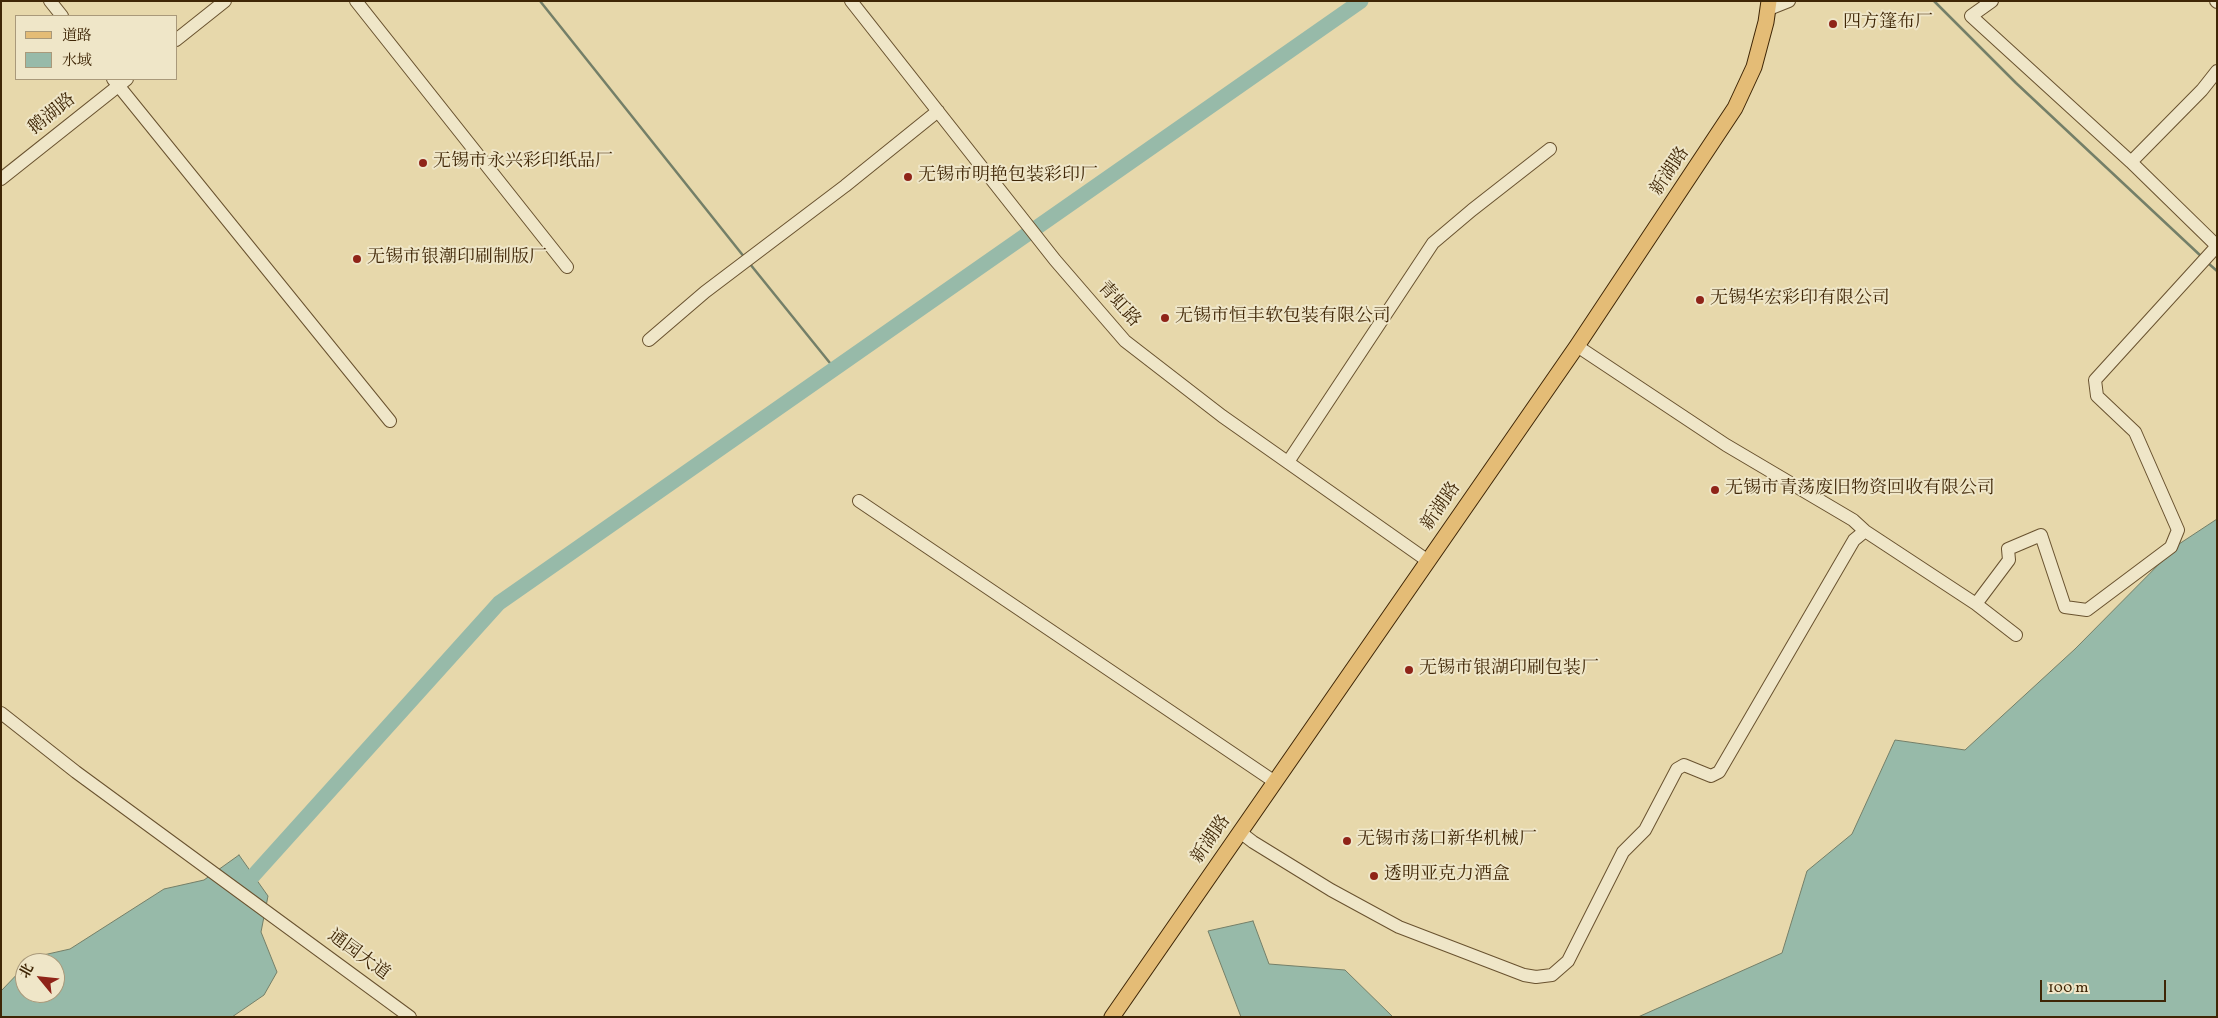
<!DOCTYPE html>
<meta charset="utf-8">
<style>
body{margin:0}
#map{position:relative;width:2218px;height:1018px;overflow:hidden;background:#e7d8ab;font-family:Vollkorn,"Noto Serif SC",serif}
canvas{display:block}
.frame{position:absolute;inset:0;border:2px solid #3f2606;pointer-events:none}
.legend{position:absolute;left:15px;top:15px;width:162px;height:65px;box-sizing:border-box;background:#efe6c8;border:1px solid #a9997a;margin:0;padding:6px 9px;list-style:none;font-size:15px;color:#3f2606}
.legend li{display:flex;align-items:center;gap:10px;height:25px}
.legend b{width:25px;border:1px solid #a9997a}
.north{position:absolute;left:15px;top:953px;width:50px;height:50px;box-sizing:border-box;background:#efe6c8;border:1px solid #a9997a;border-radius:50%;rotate:298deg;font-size:14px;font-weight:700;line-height:20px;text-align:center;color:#3f2606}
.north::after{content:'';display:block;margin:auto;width:18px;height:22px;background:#8f2418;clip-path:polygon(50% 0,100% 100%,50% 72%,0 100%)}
.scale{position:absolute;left:2040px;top:980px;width:126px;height:22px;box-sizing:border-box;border:2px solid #3f2606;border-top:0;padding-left:6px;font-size:15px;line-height:18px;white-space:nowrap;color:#3f2606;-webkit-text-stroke:4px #efe6c8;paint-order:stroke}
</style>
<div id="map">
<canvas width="2218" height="1018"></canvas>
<div class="frame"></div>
<ul class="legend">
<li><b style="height:6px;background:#e4bc76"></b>道路</li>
<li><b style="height:14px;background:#97baa9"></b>水域</li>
</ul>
<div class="north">北</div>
<div class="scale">100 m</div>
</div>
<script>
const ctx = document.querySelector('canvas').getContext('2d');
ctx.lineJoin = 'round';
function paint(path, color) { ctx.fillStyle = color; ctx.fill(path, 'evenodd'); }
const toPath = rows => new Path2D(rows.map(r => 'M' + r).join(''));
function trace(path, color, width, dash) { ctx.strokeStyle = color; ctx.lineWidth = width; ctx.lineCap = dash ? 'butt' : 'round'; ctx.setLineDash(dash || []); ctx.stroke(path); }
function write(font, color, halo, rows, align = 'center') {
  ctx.font = font + ' Vollkorn,"Noto Serif SC",serif'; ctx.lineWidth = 4; ctx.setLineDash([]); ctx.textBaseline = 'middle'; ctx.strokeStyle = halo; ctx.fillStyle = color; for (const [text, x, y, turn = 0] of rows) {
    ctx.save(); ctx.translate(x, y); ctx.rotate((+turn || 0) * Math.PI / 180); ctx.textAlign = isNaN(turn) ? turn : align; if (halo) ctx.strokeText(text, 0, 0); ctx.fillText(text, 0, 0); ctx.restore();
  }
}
const water = toPath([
 [2217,519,2217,1017,1638,1017,1782,953,1807,871,1852,834,1895,740,1965,750,2075,649,2179,544,2217,519],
 [239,855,268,896,261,932,277,972,264,995,232,1017,1,1017,1,991,25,966,25,993,55,993,55,963,29,963,39,956,70,949,164,889,204,880,239,855],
 [1253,921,1269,964,1345,970,1393,1017,1241,1017,1208,931,1253,921]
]);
const stream = toPath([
 [540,1,745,258],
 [1934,1,2016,83,2202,257],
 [2208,263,2217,271],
 [750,264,834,368]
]);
const river = toPath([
 [236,886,253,876,499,603,1361,1]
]);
const minor = toPath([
 [50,1,62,16],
 [356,1,567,267],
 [851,1,1055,260,1125,341,1222,416,1428,561],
 [1992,1,1971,16,2131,162,2217,246],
 [2216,1,2217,2],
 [1769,9,1789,1],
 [176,40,225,1],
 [113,79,390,421],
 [2131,162,2202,90,2217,71],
 [1,179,127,79],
 [649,340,705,292,845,186,938,111],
 [1577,346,1726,445,1853,520,1865,531,1976,604,2016,635],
 [1288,462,1433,243,1472,210,1550,149],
 [859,501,1275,782],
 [1976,604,2009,560,2008,549,2041,535,2065,607,2087,610,2171,547,2178,530,2135,432,2097,396,2095,380,2217,246],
 [1,713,76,772,410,1017],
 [1240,832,1253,842,1331,890,1399,927,1524,975,1536,977,1552,975,1568,961,1623,852,1645,830,1677,769,1684,765,1711,776,1719,772,1854,540,1865,531]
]);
const major = toPath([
 [1112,1017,1577,346,1735,108,1754,67,1766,22,1769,1]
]);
const markers = [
 [1833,24,5,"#8f2418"],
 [423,163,5,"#8f2418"],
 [908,177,5,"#8f2418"],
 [357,259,5,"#8f2418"],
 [1700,300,5,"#8f2418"],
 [1165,318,5,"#8f2418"],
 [1715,490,5,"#8f2418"],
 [1409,670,5,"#8f2418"],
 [1347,841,5,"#8f2418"],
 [1374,876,5,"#8f2418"]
];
const poiNames = [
 ["四方篷布厂",1843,24],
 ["无锡市永兴彩印纸品厂",433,163],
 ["无锡市明艳包装彩印厂",918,177],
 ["无锡市银潮印刷制版厂",367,259],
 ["无锡华宏彩印有限公司",1710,300],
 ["无锡市恒丰软包装有限公司",1175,318],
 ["无锡市青荡废旧物资回收有限公司",1725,490],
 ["无锡市银湖印刷包装厂",1419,670],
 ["无锡市荡口新华机械厂",1357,841],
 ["透明亚克力酒盒",1384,876]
];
const streetNames = [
 ["鹅湖路",53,115,-39],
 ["新湖路",1671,172,-56],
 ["青虹路",1118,305,48],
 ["新湖路",1442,507,-55],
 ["新湖路",1212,840,-55],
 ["通园大道",358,956,36]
];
paint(water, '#97baa9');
trace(water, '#747f68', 1);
trace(stream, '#747f68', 2.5);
trace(river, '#97baa9', 15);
trace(minor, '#69522f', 14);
trace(major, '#3f2606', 17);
trace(minor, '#efe6c8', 12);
trace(major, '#e4bc76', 15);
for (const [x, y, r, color] of markers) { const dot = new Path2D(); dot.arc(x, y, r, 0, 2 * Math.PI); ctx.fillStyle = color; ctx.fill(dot); trace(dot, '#efe6c8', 2); }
write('18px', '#3f2606', '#efe6c8', poiNames, 'left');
write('18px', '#3f2606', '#efe6c8', streetNames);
</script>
